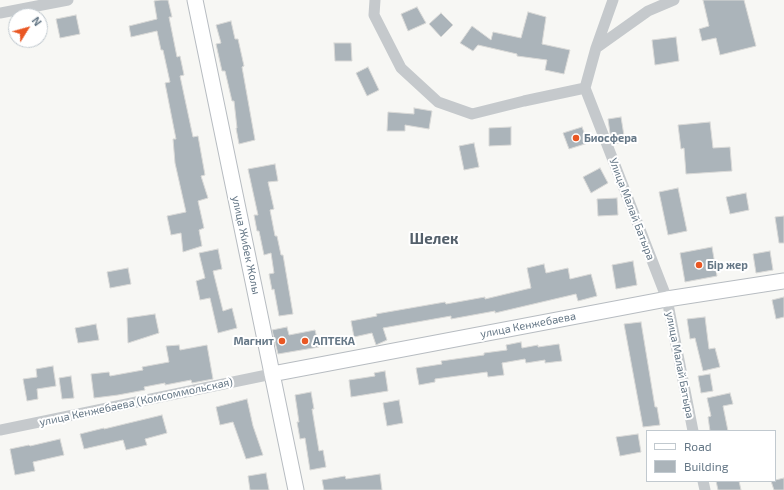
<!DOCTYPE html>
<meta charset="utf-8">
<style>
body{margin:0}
#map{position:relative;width:784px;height:490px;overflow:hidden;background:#f7f7f4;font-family:"Exo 2",sans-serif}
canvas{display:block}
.legend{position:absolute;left:646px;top:430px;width:130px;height:52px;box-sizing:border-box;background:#fff;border:1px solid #c1c9cf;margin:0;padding:5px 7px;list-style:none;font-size:12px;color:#657786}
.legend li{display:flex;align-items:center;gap:8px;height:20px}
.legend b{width:20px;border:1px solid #c1c9cf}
.north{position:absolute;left:8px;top:8px;width:40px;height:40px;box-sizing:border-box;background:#fff;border:1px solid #c1c9cf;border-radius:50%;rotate:53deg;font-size:11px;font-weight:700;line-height:16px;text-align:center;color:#657786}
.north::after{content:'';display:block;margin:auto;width:14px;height:18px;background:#e95723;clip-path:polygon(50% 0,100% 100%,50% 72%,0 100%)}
</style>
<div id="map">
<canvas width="784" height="490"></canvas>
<ul class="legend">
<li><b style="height:5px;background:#fff"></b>Road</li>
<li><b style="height:11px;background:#abb4ba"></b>Building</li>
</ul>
<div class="north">N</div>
</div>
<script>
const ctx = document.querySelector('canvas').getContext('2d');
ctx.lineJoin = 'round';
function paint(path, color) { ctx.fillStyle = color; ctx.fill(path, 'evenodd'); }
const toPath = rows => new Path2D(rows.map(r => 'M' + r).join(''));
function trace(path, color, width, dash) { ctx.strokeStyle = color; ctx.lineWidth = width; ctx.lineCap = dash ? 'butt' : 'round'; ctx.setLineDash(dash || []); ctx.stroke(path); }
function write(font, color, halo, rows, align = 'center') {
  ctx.font = font + ' "Exo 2",sans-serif'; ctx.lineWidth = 4; ctx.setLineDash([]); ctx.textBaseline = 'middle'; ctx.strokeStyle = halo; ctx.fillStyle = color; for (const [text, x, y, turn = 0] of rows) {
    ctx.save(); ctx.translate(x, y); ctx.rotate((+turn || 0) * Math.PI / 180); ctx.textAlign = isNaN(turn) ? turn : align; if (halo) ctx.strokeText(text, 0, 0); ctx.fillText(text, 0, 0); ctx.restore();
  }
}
const building = toPath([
 [160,0,168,0,172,17,169,17,177,57,180,56,184,75,180,76,193,137,198,136,205,175,201,176,208,198,198,201,204,228,199,230,202,246,183,252,181,233,171,235,167,216,186,212,175,163,173,139,176,139,165,83,170,82,163,50,161,50,157,31,131,37,129,26,157,19,154,1,160,0],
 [703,0,744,0,756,46,720,55,716,38,702,41,699,29,709,26,703,0],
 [417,7,426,23,408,31,401,14,417,7],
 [528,12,546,17,542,44,570,50,564,74,545,70,547,60,517,56,517,54,478,45,473,51,460,43,472,26,491,40,493,32,521,38,528,12],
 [441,13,453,25,441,37,429,24,441,13],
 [76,15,80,34,60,38,56,19,76,15],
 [231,21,235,39,238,39,244,66,242,67,255,140,239,144,236,128,237,128,234,101,232,101,225,71,222,71,216,44,221,43,216,25,231,21],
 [676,37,679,61,655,65,652,40,676,37],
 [334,43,351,43,352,61,335,61,334,43],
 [368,67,379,90,367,96,356,73,368,67],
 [414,108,432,111,429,129,405,125,405,131,387,131,388,112,414,114,414,108],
 [621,117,625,142,614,144,610,133,608,119,621,117],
 [710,122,713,148,730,147,732,171,686,174,684,148,681,149,678,125,710,122],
 [511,127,511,145,489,146,489,128,511,127],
 [582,127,588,143,569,149,563,133,582,127],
 [474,143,479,167,464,170,459,146,474,143],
 [275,164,278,181,268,182,274,209,270,210,275,236,277,236,281,255,283,255,293,314,279,316,274,289,272,290,269,274,274,273,271,253,264,255,259,231,257,231,254,215,258,215,248,169,275,164],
 [600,168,608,183,591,193,583,177,600,168],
 [678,188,687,231,668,235,659,192,678,188],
 [746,193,749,210,730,214,726,197,746,193],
 [617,198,618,215,598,216,597,199,617,198],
 [784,216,784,243,779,243,775,217,784,216],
 [712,247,717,276,685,282,680,253,712,247],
 [218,249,222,269,213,271,223,311,232,308,237,328,218,333,210,298,200,300,196,281,205,278,199,253,218,249],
 [770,251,773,270,756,273,753,254,770,251],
 [633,261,637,285,616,289,612,265,633,261],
 [544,264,546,273,568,268,570,279,591,274,597,296,578,301,576,294,495,313,495,311,451,319,451,316,383,328,387,340,376,345,372,333,354,337,351,321,377,316,376,314,445,302,446,304,485,297,485,299,531,288,527,268,544,264],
 [128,268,131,284,110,288,107,272,128,268],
 [784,297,784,317,776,319,772,300,784,297],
 [155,314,159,333,128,343,127,318,155,314],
 [705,317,709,349,715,348,720,367,703,371,695,338,690,339,687,319,705,317],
 [641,322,655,407,657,407,660,425,643,427,624,324,641,322],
 [96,324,99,340,78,343,75,328,96,324],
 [287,327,289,335,315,330,319,347,278,354,272,330,287,327],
 [521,342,522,348,538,345,538,347,559,344,562,361,545,363,545,360,526,363,525,359,502,363,504,375,488,377,487,372,435,379,435,382,419,385,416,368,442,364,441,361,484,355,484,353,507,350,506,345,521,342],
 [179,345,180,350,207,345,213,379,192,383,191,380,165,385,165,383,144,387,145,390,118,395,94,398,91,374,109,372,110,376,143,370,142,367,169,362,166,346,179,345],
 [53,366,56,386,37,389,38,399,27,401,23,379,37,377,36,369,53,366],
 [385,371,388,391,351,397,349,380,375,376,374,373,385,371],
 [710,374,713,391,701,393,698,376,710,374],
 [71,376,74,398,62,399,59,378,71,376],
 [311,392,314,409,312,409,319,451,323,450,326,467,310,470,305,438,300,439,297,422,299,422,295,395,311,392],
 [730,393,733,404,723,406,728,431,710,431,708,417,711,416,707,398,730,393],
 [247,399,253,426,263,455,246,459,233,422,220,425,216,407,247,399],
 [399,400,403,423,387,426,383,403,399,400],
 [162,415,167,433,145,439,147,445,126,450,123,440,84,449,80,434,104,428,104,429,162,415],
 [638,434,641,452,620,456,616,437,638,434],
 [60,439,64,455,33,462,35,471,15,475,10,449,29,445,30,446,60,439],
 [266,473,269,490,250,490,248,476,266,473],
 [380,474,382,490,324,490,322,480,345,476,346,479,380,474],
 [784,478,784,490,774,490,771,481,784,478],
 [716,481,739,481,741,490,718,490,716,481]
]);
const street = toPath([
 [375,0,374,15,401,68,438,102,472,114,524,101,585,88,667,299,693,431],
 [0,13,68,0],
 [596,48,648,11,674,0],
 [585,88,596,48,613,0],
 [0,430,272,374],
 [703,481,705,490]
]);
const secondary = toPath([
 [195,0,296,490],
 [272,374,667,299,784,281]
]);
const markers = [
 [576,138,4,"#e95723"],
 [699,265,4,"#e95723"],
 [282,341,4,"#e95723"],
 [305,341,4,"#e95723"]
];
const poiNames = [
 ["Биосфера",584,138],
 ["Бір жер",707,265],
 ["Магнит",274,341,"right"],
 ["АПТЕКА",313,341]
];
const streetNames = [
 ["Улица Малай Батыра",632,209,69],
 ["улица Жибек Жолы",246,245,78],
 ["улица Кенжебаева",528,325,-11],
 ["улица Малай Батыра",680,365,79],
 ["улица Кенжебаева (Комсоммольская)",136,402,-12]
];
const districtNames = [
 ["Шелек",434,239]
];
paint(building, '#abb4ba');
trace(building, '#d9d9d7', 1);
trace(secondary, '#b7bcc1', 17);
trace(street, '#c5c9cc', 11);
trace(secondary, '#fff', 15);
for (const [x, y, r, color] of markers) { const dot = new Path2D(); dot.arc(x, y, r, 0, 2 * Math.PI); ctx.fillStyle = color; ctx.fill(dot); trace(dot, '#fff', 1.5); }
write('bold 11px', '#657786', '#fff', poiNames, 'left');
write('11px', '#657786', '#fff', streetNames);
write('bold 15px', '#54606b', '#fff', districtNames);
</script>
